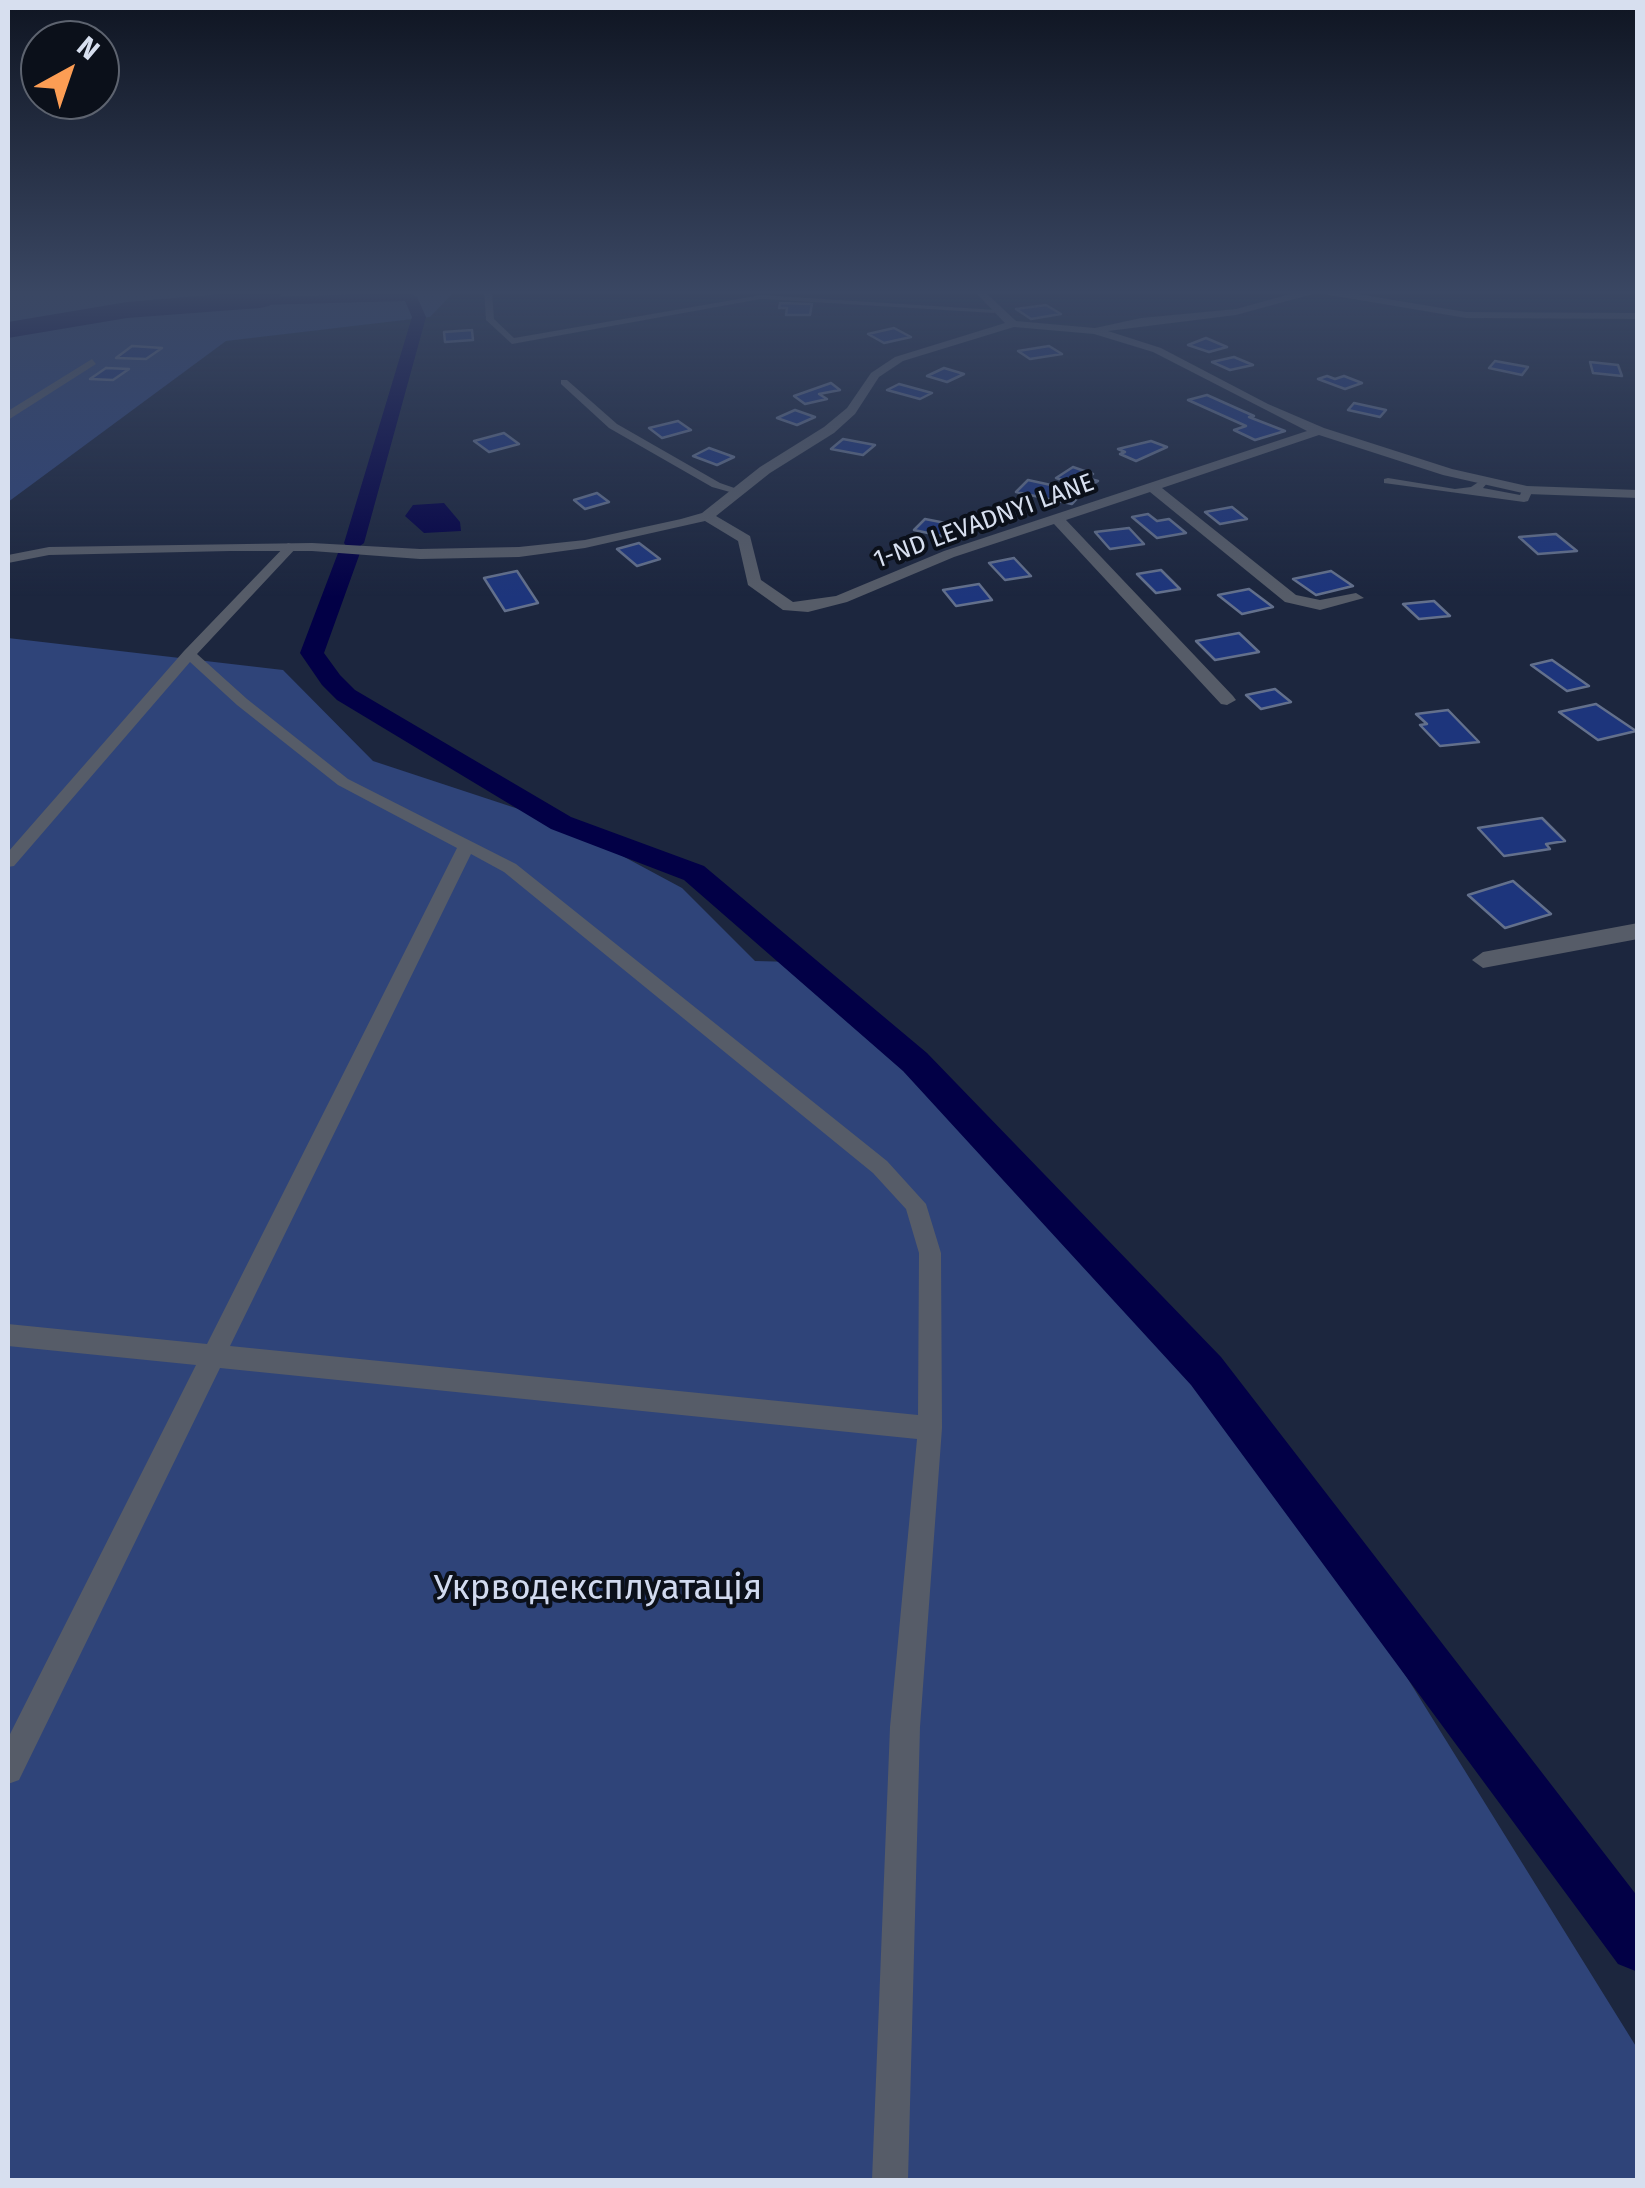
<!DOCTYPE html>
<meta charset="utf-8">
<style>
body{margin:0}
#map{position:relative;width:1645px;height:2188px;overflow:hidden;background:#1c263e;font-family:"Fira Sans",sans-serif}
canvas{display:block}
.frame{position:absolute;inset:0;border:10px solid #d7dfef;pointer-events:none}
.north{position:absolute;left:20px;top:20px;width:100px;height:100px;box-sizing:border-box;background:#0b101a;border:2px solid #5d636f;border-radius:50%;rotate:40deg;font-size:28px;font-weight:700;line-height:40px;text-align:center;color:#d7dfef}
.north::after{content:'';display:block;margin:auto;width:35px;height:45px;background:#fc9d54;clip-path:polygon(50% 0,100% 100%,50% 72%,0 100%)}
</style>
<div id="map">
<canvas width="1645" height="2188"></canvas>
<div class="frame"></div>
<div class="north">N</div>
</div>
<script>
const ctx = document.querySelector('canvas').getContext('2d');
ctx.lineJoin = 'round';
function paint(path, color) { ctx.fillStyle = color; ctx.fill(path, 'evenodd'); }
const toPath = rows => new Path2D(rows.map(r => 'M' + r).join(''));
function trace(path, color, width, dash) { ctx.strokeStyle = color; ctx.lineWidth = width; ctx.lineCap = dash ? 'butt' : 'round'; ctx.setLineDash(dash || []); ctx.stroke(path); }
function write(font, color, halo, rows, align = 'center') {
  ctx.font = font + ' "Fira Sans",sans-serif'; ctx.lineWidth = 8; ctx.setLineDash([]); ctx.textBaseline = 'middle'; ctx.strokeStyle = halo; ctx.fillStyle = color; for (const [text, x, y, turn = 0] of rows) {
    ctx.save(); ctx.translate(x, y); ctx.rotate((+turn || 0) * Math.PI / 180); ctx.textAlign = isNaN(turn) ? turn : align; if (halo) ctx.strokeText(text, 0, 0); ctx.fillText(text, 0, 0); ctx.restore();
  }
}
const green = toPath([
 [8,291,455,291,430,317,226,341,8,502],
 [8,638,283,670,373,761,561,823,682,888,755,961,794,962,915,1062,1036,1193,1303,1510,1637,2048,1637,2180,8,2180]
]);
const water = toPath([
 [444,503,460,522,461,531,424,533,405,516,413,505]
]);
const canal = toPath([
 [410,293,417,297,426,317,364,543,356,549,360,553,324,653,340,675,355,690,571,817,704,866,927,1053,1221,1357,1638,1897,1638,1972,1618,1964,1191,1385,903,1071,684,880,551,829,337,700,322,685,300,653,338,553,347,547,344,543,412,317,405,301,260,305,253,301,260,297,410,293]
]);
const river = toPath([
 [257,291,285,291,269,306,260,308,127,318,8,338,8,322,127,302,257,291]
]);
const building = toPath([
 [780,303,812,304,810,315,786,315,787,308,779,308,780,303],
 [1046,305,1061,314,1031,319,1016,309,1046,305],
 [894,328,911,337,884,343,868,334,894,328],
 [472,330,473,340,445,342,444,332,472,330],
 [1206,338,1227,347,1209,352,1188,345,1206,338],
 [132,346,162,348,146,359,116,358,132,346],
 [1049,346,1062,354,1030,359,1018,351,1049,346],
 [1234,357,1253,365,1230,370,1212,362,1234,357],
 [1495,361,1528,367,1522,375,1489,368,1495,361],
 [1590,362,1618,365,1622,376,1593,373,1590,362],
 [106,368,129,369,113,380,90,379,106,368],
 [944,368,964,374,947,382,927,376,944,368],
 [1327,376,1335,379,1344,376,1362,383,1345,389,1318,379,1327,376],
 [831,383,840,390,819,394,827,399,805,404,794,396,831,383],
 [899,384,932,393,920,399,887,390,899,384],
 [1207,395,1254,416,1249,417,1285,431,1255,440,1234,430,1246,426,1188,400,1207,395],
 [1354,403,1386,410,1380,417,1348,410,1354,403],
 [795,410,815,417,797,425,777,418,795,410],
 [678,421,691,430,662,438,649,428,678,421],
 [504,433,519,444,489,452,474,441,504,433],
 [843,439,875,445,863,455,831,449,843,439],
 [1151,441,1167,447,1136,461,1120,454,1125,452,1118,449,1151,441],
 [709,448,734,457,717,465,693,456,709,448],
 [1073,467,1093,474,1087,478,1098,481,1087,488,1056,478,1073,467],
 [1028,480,1083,492,1072,504,1016,492,1028,480],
 [597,493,609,502,585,509,574,500,597,493],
 [1232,507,1247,519,1220,524,1205,512,1232,507],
 [1148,514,1157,521,1169,519,1186,533,1157,538,1132,517,1148,514],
 [925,519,966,527,956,539,914,530,925,519],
 [1129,528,1144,544,1110,549,1095,532,1129,528],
 [1556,534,1577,551,1538,554,1519,537,1556,534],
 [639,543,660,559,637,566,617,549,639,543],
 [1014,558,1031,576,1005,580,989,563,1014,558],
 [1161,570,1180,589,1156,593,1137,574,1161,570],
 [517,571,538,603,505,611,484,578,517,571],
 [1331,571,1353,586,1316,595,1293,579,1331,571],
 [979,584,992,600,956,606,943,590,979,584],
 [1249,589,1273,607,1242,614,1218,595,1249,589],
 [1434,601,1450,616,1419,619,1403,604,1434,601],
 [1239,633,1259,652,1215,660,1196,641,1239,633],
 [1552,660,1589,686,1567,691,1531,665,1552,660],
 [1275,689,1291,702,1261,709,1246,695,1275,689],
 [1596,704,1636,731,1598,740,1559,712,1596,704],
 [1448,710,1479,742,1440,746,1420,725,1427,724,1416,714,1448,710],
 [1542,818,1565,841,1546,844,1550,849,1504,856,1478,828,1542,818],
 [1513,881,1551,914,1505,928,1468,895,1513,881]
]);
const service = toPath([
 [484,291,492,291,494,319,514,338,761,295,998,310,994,313,761,299,512,344,486,320,484,291],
 [561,380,567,380,617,424,720,483,743,491,737,494,712,487,609,428,561,384,561,380],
 [1388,478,1455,489,1471,487,1483,479,1488,482,1483,488,1520,495,1523,488,1533,490,1528,501,1524,502,1384,483,1384,479,1388,478],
 [288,543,298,546,197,654,247,699,348,779,516,864,887,1161,926,1204,941,1253,942,1428,920,1727,908,2180,872,2180,890,1727,917,1439,220,1368,19,1780,8,1784,8,1738,196,1365,8,1346,8,1324,207,1344,457,848,338,785,237,705,190,662,14,866,8,867,8,852,184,651,288,543],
 [471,854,504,872,873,1173,906,1209,919,1253,918,1415,230,1346,471,854]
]);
const minor = toPath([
 [974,291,984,291,1016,321,1095,328,1141,318,1236,309,1301,291,1340,291,1466,312,1638,313,1638,319,1466,318,1317,293,1236,315,1108,331,1161,348,1268,404,1324,428,1452,469,1527,486,1638,490,1638,498,1527,494,1443,475,1319,435,1162,488,1296,595,1320,600,1356,593,1364,598,1320,610,1285,602,1150,492,1066,520,1233,696,1236,700,1227,705,1221,704,1054,524,954,557,847,602,808,612,783,610,748,585,738,541,705,521,585,548,519,557,420,559,312,551,230,551,49,555,8,563,8,555,49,547,312,543,420,549,519,547,585,540,681,519,702,513,760,467,824,427,847,408,871,373,895,357,1005,323,974,291],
 [1014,327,1094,334,1153,352,1307,431,944,551,836,596,793,602,761,580,750,536,716,516,770,473,834,433,855,414,879,377,903,361,1014,327],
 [92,359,96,364,8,420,8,411,92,359],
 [1638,923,1638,939,1483,968,1472,960,1483,952,1638,923]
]);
const farStreetnames = [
 ["1-ND LEVADNYI LANE",984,522,-20]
];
const nearParknames = [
 ["Укрводексплуатація",598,1589]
];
paint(green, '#2f4479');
paint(water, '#020046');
paint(canal, '#020046');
paint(river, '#020046');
paint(building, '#1d357c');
trace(building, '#63708c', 2.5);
paint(service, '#565c68');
paint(minor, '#565c68');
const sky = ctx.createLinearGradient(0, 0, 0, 597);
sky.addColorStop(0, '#0f1522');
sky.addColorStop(0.49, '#3a4763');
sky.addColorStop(1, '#3a476300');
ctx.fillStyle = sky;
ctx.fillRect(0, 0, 1645, 597);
write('25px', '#d7dfef', '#0b101a', farStreetnames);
write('35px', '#d1daef', '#0b101a', nearParknames);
</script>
